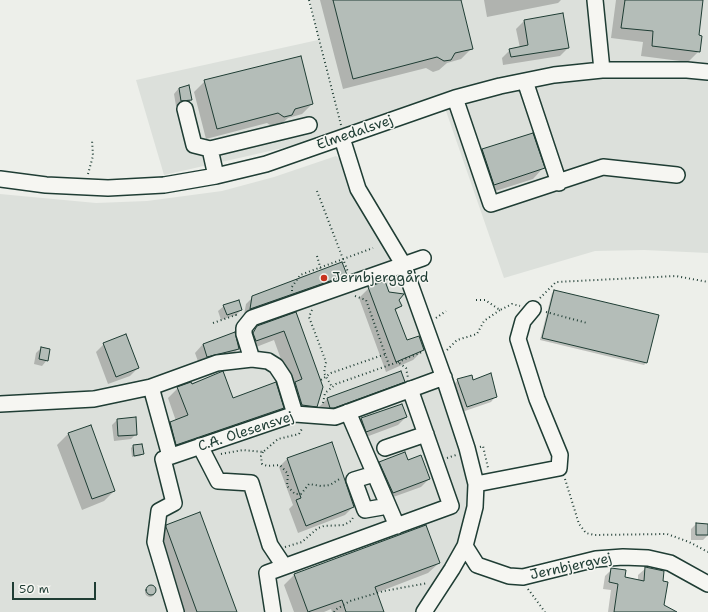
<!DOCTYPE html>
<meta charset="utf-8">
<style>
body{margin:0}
#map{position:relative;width:708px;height:612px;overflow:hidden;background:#edefea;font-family:"Shantell Sans",sans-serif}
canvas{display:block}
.scale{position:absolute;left:12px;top:582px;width:84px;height:18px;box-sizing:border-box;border:2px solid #1f3d34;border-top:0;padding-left:5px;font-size:12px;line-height:14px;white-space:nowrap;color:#1f3d34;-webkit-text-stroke:3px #f6f6f2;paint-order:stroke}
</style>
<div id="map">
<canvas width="708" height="612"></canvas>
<div class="scale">50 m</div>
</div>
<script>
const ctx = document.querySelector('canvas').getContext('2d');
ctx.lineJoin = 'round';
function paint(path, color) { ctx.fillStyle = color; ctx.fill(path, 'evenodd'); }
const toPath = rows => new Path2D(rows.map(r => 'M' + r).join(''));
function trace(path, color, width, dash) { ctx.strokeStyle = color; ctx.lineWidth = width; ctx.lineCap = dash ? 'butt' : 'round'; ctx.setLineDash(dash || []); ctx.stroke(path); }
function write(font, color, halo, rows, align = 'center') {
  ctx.font = font + ' "Shantell Sans",sans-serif'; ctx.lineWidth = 3; ctx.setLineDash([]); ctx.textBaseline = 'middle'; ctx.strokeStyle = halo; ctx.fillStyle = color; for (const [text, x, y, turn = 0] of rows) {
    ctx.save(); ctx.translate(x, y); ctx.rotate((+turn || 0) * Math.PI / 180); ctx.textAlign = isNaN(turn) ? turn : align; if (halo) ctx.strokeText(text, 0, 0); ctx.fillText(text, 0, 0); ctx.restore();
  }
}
const built = toPath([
 [310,0,708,0,708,253,644,250,595,251,504,278,446,111,164,175,136,80,318,40],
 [336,156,342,161,387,249,406,291,460,441,471,497,464,533,456,545,449,567,416,612,0,612,0,194,96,203,147,201,222,191,274,177]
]);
const shadow = toPath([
 [320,0,463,0,460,1,472,48,461,59,447,63,439,70,433,72,426,68,343,89],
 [484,0,561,0,558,3,487,17],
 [616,0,702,0,698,36,699,51,688,62,641,56,643,42,611,38],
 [562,14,568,48,560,56,503,65,502,58,510,50,520,48,516,29,524,21],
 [205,81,312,104,302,114,288,118,280,125,273,127,267,123,206,139,194,92],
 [179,88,191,100,186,105,176,106,174,94],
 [482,150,543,168,533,179,483,195,472,161],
 [346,275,339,282,244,315,246,304,253,297],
 [369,288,389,293,398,300,401,306,395,311,407,341,423,350,413,360,386,372,359,298],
 [554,291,646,363,644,365,540,340,552,293],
 [224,306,241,310,236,315,221,320,218,311],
 [295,313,316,406,306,416,292,415,291,387,274,340,246,351,247,337,258,327],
 [234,333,238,349,230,357,199,364,195,353,203,344],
 [104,344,138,368,130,376,108,384,96,352],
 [41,348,47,360,42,366,34,364,36,353],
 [222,373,232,400,283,408,273,418,166,454,160,433,170,423,176,421,168,398,178,388],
 [458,380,473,381,496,396,491,402,462,412,453,385],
 [404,381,396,389,322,415,319,407,327,399],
 [402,405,406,417,398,425,358,440,353,427,361,419],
 [117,420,136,434,131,439,114,441,112,425],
 [90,426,114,491,104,501,82,510,57,445,68,434],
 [331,443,353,507,345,515,298,533,289,509,293,505,279,467,287,459],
 [133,446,143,453,140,456,132,457,131,448],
 [380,463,429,479,421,487,385,500,372,471],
 [696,524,708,525,708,535,703,540,691,540,691,529],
 [167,526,236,612,183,612,156,536],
 [425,526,439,563,428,573,376,593,383,612,332,612,331,609,324,612,294,612,284,585,294,575],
 [646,568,662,605,668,612,608,612,611,590,603,589,605,576,612,569,624,578,638,581,638,575],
 '145 592a5 5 0 1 1 10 0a5 5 0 1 1-10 0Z'
]);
const building = toPath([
 [333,0,461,0,473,49,455,53,451,60,444,61,437,57,353,79,333,0],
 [625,0,703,0,699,35,702,36,700,52,652,46,653,31,621,28,625,0],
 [563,13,569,48,511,57,509,49,528,45,524,20,563,13],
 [301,56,313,104,295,109,292,115,284,117,278,113,217,129,204,80,301,56],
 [189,85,192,100,181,101,179,88,189,85],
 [533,133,545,168,494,185,482,149,533,133],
 [342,262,347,275,250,309,252,296,342,262],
 [385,281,389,292,404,294,399,300,402,306,395,309,407,340,419,336,424,350,396,362,368,287,385,281],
 [554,290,659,315,647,363,542,338,554,290],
 [239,300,242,310,227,315,223,305,239,300],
 [296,312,323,387,317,407,302,405,295,382,302,379,284,331,256,341,253,333,257,326,296,312],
 [235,332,239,349,207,357,203,344,235,332],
 [126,334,139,368,116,377,103,343,126,334],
 [41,347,50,349,48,361,39,359,41,347],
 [223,371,233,398,276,382,284,408,176,445,170,422,188,415,177,387,191,382,192,384,223,371],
 [401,371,405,382,334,408,330,408,327,398,401,371],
 [491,373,497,397,467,407,457,379,472,375,473,380,491,373],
 [402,404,407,417,366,432,361,418,402,404],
 [136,417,137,435,118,436,117,419,136,417],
 [91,425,115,491,92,499,68,433,91,425],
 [332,442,354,507,306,526,296,500,301,498,287,458,332,442],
 [142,444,144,454,134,456,133,445,142,444],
 [405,452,408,460,421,455,430,479,393,493,379,462,405,452],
 [200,512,237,612,197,612,166,527,166,525,200,512],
 [696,523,708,524,708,535,696,535,696,523],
 [426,525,440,563,375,587,384,612,346,612,342,600,308,612,294,574,426,525],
 [645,567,664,571,663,581,668,582,664,605,677,612,614,612,618,584,609,582,611,568,626,570,625,577,644,581,645,567],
 '146 590a5 5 0 1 1 10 0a5 5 0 1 1-10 0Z'
]);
const path = toPath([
 [309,0,341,125],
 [88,174,93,156,92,140],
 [317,191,348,272],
 [317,256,321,270],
 [292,291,292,287,300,275,373,248],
 [355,296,366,300,389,365],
 [540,298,556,282,676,276,708,282],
 [476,300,485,300,500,310,512,304,520,306],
 [312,310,309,317,326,362,324,373,332,387],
 [546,312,587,323],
 [436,318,446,311],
 [213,323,236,315,237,317],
 [447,350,457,340,477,334,484,321,500,310],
 [398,362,422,352],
 [321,380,331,373,386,354],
 [323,403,325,393,336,384,398,362,406,368,408,378],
 [480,447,483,446,488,468],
 [263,452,261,456,262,464,267,466,280,465,288,474,287,486,295,494,301,494,309,484,321,486,330,485,341,478],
 [221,454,243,450,263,452,278,439,299,434,303,427],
 [447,458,456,455],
 [565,479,579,524,586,533,594,535,667,534,689,542,708,552],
 [285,547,302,542,318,528,324,526,344,525,351,521,354,516],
 [528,589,545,612],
 [334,612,335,610,350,601,384,591,428,583]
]);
const minor = toPath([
 [595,0,602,70],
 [525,81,559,183],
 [455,98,491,204,603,167,677,175],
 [185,109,194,145,210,149],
 [342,138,358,189,403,264,445,381,467,448,476,484,475,507,465,546,452,569,424,612],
 [216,176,210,149,309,125],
 [0,179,46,185,108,188,164,185,216,176,266,164,455,98,500,86,554,75,602,70,687,70,708,72],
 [252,359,244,334,244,328,252,318,423,258],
 [0,404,94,399,151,387],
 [348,412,397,526],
 [200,446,218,481,251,483,270,545,284,566],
 [385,448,426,434],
 [170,456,151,387,217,363,252,359,268,361,276,366,284,378,295,414],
 [374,474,354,480,365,510,388,506],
 [476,484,559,468,560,455,537,399,518,339,523,321,533,309],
 [465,546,477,565,509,576,523,577,596,559,623,557,648,558,670,563,708,584],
 [176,612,155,542,159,511,174,503,163,459,295,414,335,417,444,377],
 [273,612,267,573,451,506,410,389]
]);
const markers = [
 [324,278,4,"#c8321e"]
];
const streetNames = [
 ["Elmedalsvej",355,133,-19],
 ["C.A. Olesensvej",246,432,-18],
 ["Jernbjergvej",571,567,-12]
];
const poiNames = [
 ["Jernbjerggård",332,278]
];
paint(built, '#dce0db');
paint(shadow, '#0003');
paint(building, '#b4bdb8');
trace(building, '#1f3d34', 1);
trace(minor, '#1f3d34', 18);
trace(path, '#1f3d34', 2, [1, 3]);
trace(minor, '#f6f6f2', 15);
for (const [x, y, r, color] of markers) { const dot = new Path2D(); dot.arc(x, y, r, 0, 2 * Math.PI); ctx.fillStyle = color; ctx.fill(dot); trace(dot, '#f6f6f2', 1.5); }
write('14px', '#1f3d34', '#f6f6f2', streetNames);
write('14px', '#1f3d34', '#f6f6f2', poiNames, 'left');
</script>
